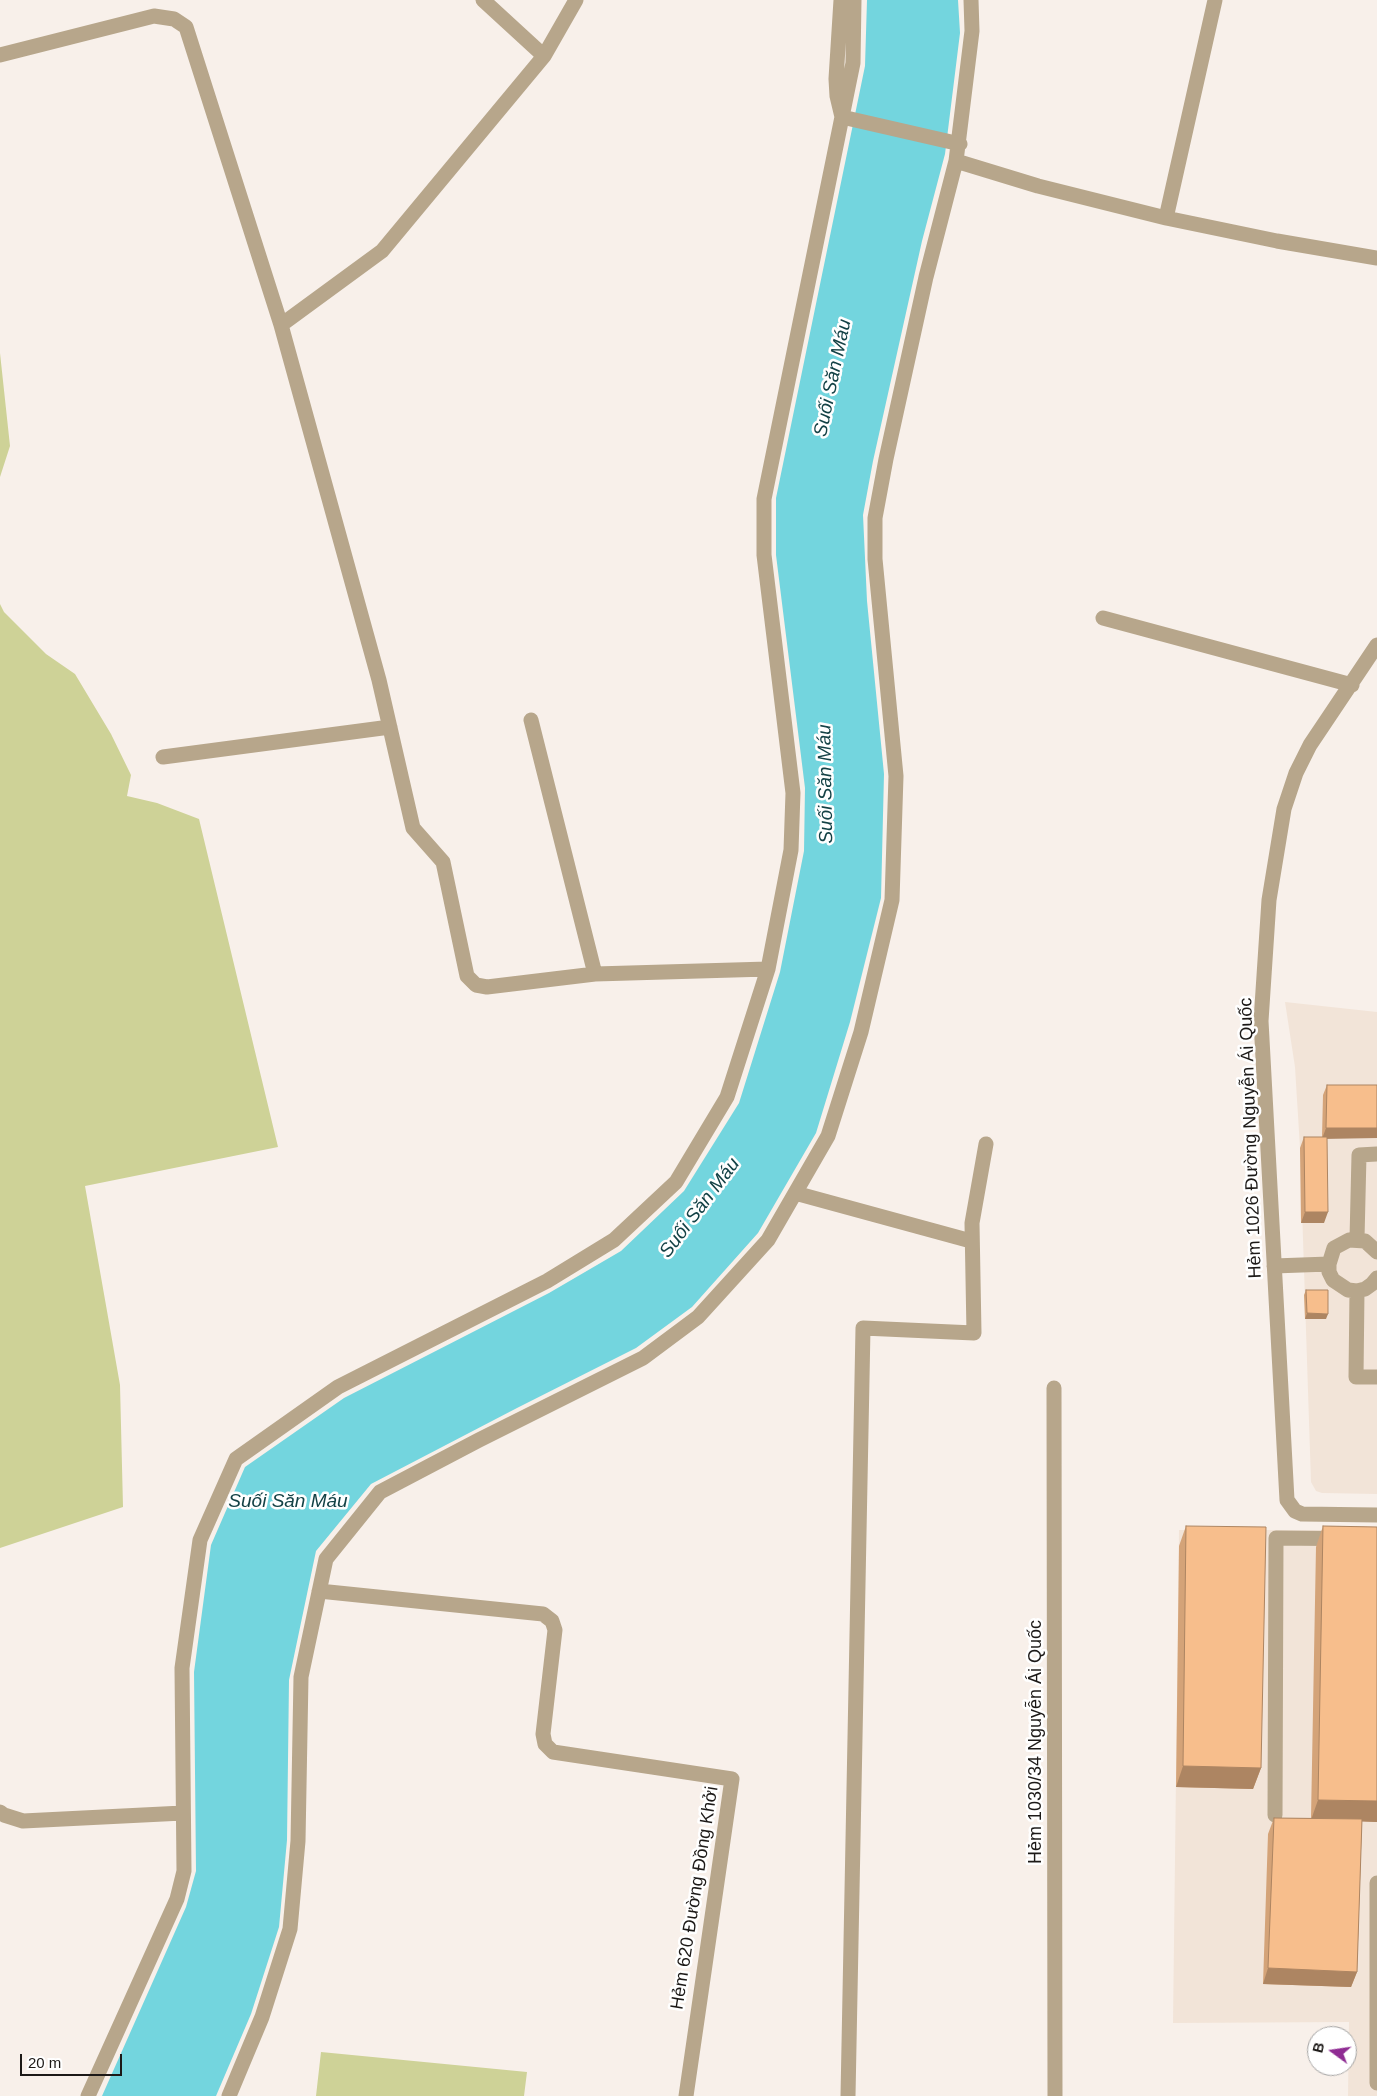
<!DOCTYPE html>
<meta charset="utf-8">
<style>
body{margin:0}
#map{position:relative;width:1377px;height:2096px;overflow:hidden;background:#f8f0ea;font-family:Arial,sans-serif}
canvas{display:block}
.north{position:absolute;left:1307px;top:2026px;width:50px;height:50px;box-sizing:border-box;background:#fff;border:1px solid #a4a3a2;border-radius:50%;rotate:284deg;font-size:14px;font-weight:700;line-height:20px;text-align:center;color:#1c1917}
.north::after{content:'';display:block;margin:auto;width:18px;height:22px;background:#8f2c93;clip-path:polygon(50% 0,100% 100%,50% 72%,0 100%)}
.scale{position:absolute;left:20px;top:2054px;width:102px;height:22px;box-sizing:border-box;border:2px solid #1c1917;border-top:0;padding-left:6px;font-size:15px;line-height:18px;white-space:nowrap;color:#1c1917;-webkit-text-stroke:4px #fff;paint-order:stroke}
</style>
<div id="map">
<canvas width="1377" height="2096"></canvas>
<div class="north">B</div>
<div class="scale">20 m</div>
</div>
<script>
const ctx = document.querySelector('canvas').getContext('2d');
ctx.lineJoin = 'round';
function paint(path, color) { ctx.fillStyle = color; ctx.fill(path, 'evenodd'); }
const toPath = rows => new Path2D(rows.map(r => 'M' + r).join(''));
function trace(path, color, width, dash) { ctx.strokeStyle = color; ctx.lineWidth = width; ctx.lineCap = dash ? 'butt' : 'round'; ctx.setLineDash(dash || []); ctx.stroke(path); }
function write(font, color, halo, rows, align = 'center') {
  ctx.font = font + ' Arial,sans-serif'; ctx.lineWidth = 5; ctx.setLineDash([]); ctx.textBaseline = 'middle'; ctx.strokeStyle = halo; ctx.fillStyle = color; for (const [text, x, y, turn = 0] of rows) {
    ctx.save(); ctx.translate(x, y); ctx.rotate((+turn || 0) * Math.PI / 180); ctx.textAlign = isNaN(turn) ? turn : align; if (halo) ctx.strokeText(text, 0, 0); ctx.fillText(text, 0, 0); ctx.restore();
  }
}
const built = toPath([
 [1285,1002,1377,1012,1377,1494,1322,1493,1316,1491,1311,1482,1300,1148,1295,1067],
 [1179,1530,1377,1530,1377,2096,1348,2096,1349,2022,1173,2023]
]);
const green = toPath([
 [0,353,10,446,0,477],
 [0,604,4,612,46,654,75,674,111,734,131,775,127,796,157,803,199,819,278,1147,85,1186,120,1385,123,1507,0,1548],
 [321,2052,527,2072,524,2096,316,2096]
]);
const water = toPath([
 [867,0,958,0,960,33,945,154,922,241,873,461,863,515,867,601,884,774,881,898,850,1022,816,1133,758,1233,692,1307,636,1348,517,1408,371,1484,316,1551,289,1680,287,1840,279,1927,251,2014,216,2096,102,2096,186,1907,196,1871,194,1672,211,1545,245,1467,344,1398,549,1293,621,1251,684,1191,739,1103,780,972,804,851,805,788,776,555,776,498,865,66]
]);
const minor = toPath([
 [483,0,544,56],
 [841,0,836,79,837,96,842,117,960,144],
 [0,55,154,16,174,19,186,27,281,325,379,680,413,828,443,862,467,976,476,985,487,987,595,974,768,969],
 [956,161,1038,186,1166,218,1277,241,1377,258],
 [1166,218,1215,0],
 [281,325,382,251,544,56,576,0],
 [1103,618,1352,685],
 [1377,645,1310,745,1296,773,1284,809,1269,900,1261,1021,1287,1500,1295,1511,1302,1514,1377,1515],
 [531,720,595,974],
 [163,757,390,727],
 [795,1193,971,1241],
 [1357,1239,1359,1155,1377,1154],
 [1377,1252,1365,1241,1349,1240,1334,1248,1329,1264,1329,1272,1333,1280,1348,1290,1357,1291,1365,1289,1372,1284,1377,1278],
 [1274,1266,1329,1264],
 [1357,1291,1356,1377,1377,1377],
 [1054,1388,1055,2096],
 [319,1591,543,1614,552,1621,555,1630,543,1734,545,1744,553,1752,732,1779,686,2096],
 [0,1812,4,1815,23,1821,183,1813],
 [1275,1815,1276,1538,1377,1539],
 [1377,1883,1377,2083],
 [88,2096,177,1899,184,1871,182,1668,200,1540,236,1459,338,1387,547,1281,614,1240,676,1182,727,1097,768,969,791,850,793,793,764,555,764,499,853,63,854,0],
 [229,2096,262,2017,290,1929,298,1841,301,1677,326,1559,380,1492,479,1440,643,1358,698,1317,768,1240,828,1136,861,1032,892,900,896,776,875,559,875,518,886,459,926,277,956,161,972,31,971,0],
 [848,2096,863,1328,974,1333,972,1223,986,1144]
]);
const wall = toPath([
 [1327,1085,1327,1139,1324,1223,1301,1223,1300,1148,1304,1137,1322,1137,1323,1095],
 [1306,1290,1326,1319,1305,1319,1304,1295],
 [1186,1526,1261,1768,1253,1789,1176,1787,1179,1546],
 [1323,1526,1377,1527,1377,1822,1362,1821,1357,1972,1351,1987,1263,1984,1268,1834,1274,1818,1311,1818,1316,1547]
]);
const shadedWall = toPath([
 [1326,1128,1377,1128,1377,1138,1322,1139],
 [1305,1212,1328,1212,1324,1223,1301,1223],
 [1307,1313,1328,1314,1326,1319,1305,1319],
 [1183,1766,1261,1768,1253,1789,1176,1787],
 [1318,1800,1377,1801,1377,1822,1311,1820],
 [1268,1968,1357,1972,1351,1987,1263,1984]
]);
const building = toPath([
 [1327,1085,1377,1085,1377,1128,1326,1128,1327,1085],
 [1304,1137,1327,1137,1328,1212,1305,1212,1304,1137],
 [1306,1290,1328,1290,1328,1314,1307,1313,1306,1290],
 [1186,1526,1266,1527,1261,1768,1183,1766,1186,1526],
 [1323,1526,1377,1527,1377,1801,1318,1800,1323,1526],
 [1274,1818,1362,1819,1357,1972,1268,1968,1274,1818]
]);
const streetNames = [
 ["Hẻm 1026 Đường Nguyễn Ái Quốc",1251,1138,-92],
 ["Hẻm 1030/34 Nguyễn Ái Quốc",1036,1742,-90],
 ["Hẻm 620 Đường Đồng Khởi",695,1898,-81]
];
const waterNames = [
 ["Suối Săn Máu",833,378,-78],
 ["Suối Săn Máu",826,784,-91],
 ["Suối Săn Máu",700,1208,-53],
 ["Suối Săn Máu",288,1502]
];
paint(built, '#f2e4d8');
paint(green, '#ced297');
paint(water, '#73d5de');
trace(minor, '#b7a68b', 15);
paint(wall, '#d4a378');
paint(shadedWall, '#ad8562');
paint(building, '#f7be8c');
trace(building, '#ad8562', 1);
write('18px', '#1c1917', '#fff', streetNames);
write('italic 19px', '#144246', '#fff', waterNames);
</script>
